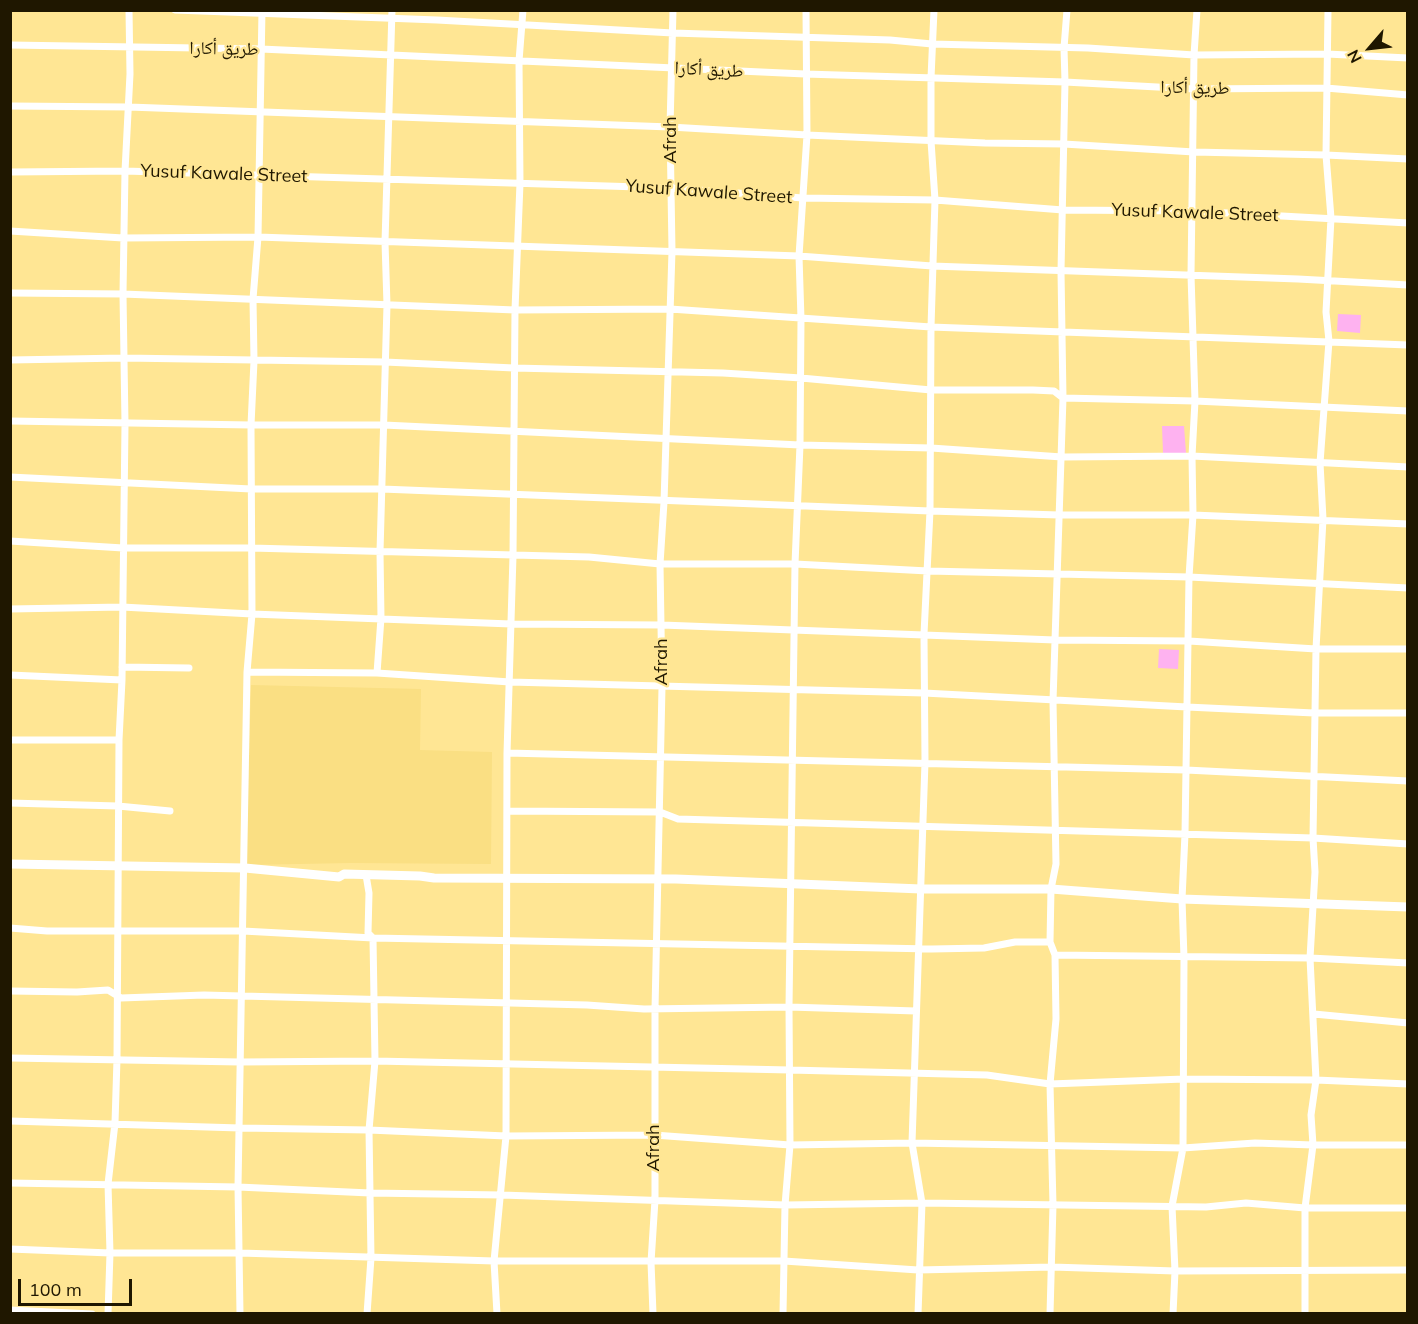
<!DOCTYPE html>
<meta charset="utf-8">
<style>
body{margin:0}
#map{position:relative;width:1418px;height:1324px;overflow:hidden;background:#ffe694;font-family:Mulish,sans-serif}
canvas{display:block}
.frame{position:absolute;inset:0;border:12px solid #1f1700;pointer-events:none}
.north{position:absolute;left:1340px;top:18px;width:60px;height:60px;-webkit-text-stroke:4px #ffe694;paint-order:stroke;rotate:242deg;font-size:16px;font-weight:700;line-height:24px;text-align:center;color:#1f1700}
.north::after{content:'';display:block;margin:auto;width:21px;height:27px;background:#1f1700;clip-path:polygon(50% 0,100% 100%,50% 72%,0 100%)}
.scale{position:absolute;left:18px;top:1279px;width:114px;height:27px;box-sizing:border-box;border:3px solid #1f1700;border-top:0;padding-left:8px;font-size:18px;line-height:21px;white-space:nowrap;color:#1f1700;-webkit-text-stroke:4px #ffe694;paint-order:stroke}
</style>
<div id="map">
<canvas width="1418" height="1324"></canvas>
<div class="frame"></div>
<div class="north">N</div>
<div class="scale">100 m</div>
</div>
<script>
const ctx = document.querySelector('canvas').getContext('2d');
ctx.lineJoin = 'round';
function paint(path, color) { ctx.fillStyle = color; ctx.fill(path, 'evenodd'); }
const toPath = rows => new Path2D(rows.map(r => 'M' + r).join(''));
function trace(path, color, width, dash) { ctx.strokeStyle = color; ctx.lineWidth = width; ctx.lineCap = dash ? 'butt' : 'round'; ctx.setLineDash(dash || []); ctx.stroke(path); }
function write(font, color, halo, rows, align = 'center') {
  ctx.font = font + ' Mulish,"Noto Naskh Arabic",sans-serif'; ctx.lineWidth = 4.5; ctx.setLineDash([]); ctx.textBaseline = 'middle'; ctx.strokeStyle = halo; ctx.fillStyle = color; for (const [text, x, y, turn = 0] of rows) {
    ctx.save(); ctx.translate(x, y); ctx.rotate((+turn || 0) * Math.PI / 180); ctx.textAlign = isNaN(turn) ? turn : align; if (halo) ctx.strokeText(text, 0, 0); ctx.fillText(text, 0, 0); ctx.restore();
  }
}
const built = toPath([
 [251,685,421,689,420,750,492,752,491,864,351,863,246,865]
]);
const green = toPath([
 [1338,314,1361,315,1360,333,1337,331],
 [1162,426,1184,426,1186,453,1163,453],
 [1159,649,1179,650,1178,669,1158,668]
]);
const street = toPath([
 [175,10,437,20,673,33,890,40,932,44,1088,48,1194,55,1327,54,1408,58],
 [10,45,261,49,805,74,1065,82,1194,89,1326,88,1408,95],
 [10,106,129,107,670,127,807,135,985,143,1064,144,1194,152,1326,155,1408,159],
 [10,172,125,171,671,188,803,198,935,200,1063,210,1192,211,1408,223],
 [10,231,123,238,258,237,799,256,932,266,1298,279,1408,285],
 [10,293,123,294,515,310,670,309,931,327,1408,345],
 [10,360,124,358,385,362,514,368,723,373,801,378,931,390,1033,390,1054,391,1063,398,1195,401,1408,411],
 [10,421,251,425,384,425,800,445,931,448,1062,457,1192,456,1408,467],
 [10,477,251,489,382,489,930,511,1059,515,1193,515,1408,524],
 [10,541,123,548,251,548,589,557,660,564,795,564,928,571,1189,577,1408,588],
 [10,609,122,607,252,614,511,624,662,625,1055,640,1189,641,1316,649,1408,649],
 [122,667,189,668],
 [247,672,377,673,510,682,924,693,1187,707,1314,713,1408,713],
 [377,673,381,618,380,552,387,305,385,242,392,10],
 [10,675,122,680],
 [10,740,119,740],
 [507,753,1186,770,1408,781],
 [10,803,118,806,170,811],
 [507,811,660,812,678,819,1313,838,1408,844],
 [366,875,369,893,368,933,373,938,375,1061,369,1130,371,1258,367,1314],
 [10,928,47,931,243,931,373,938,932,949,984,948,1015,942,1050,942],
 [1055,955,1310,958,1408,963],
 [10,991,77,992,108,990,121,998,204,995,587,1005,644,1009,789,1007,916,1011],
 [1314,1014,1408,1023],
 [10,1058,240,1062,375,1061,790,1070,987,1075,1050,1084,1184,1079,1316,1080,1408,1084],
 [10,1121,240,1128,369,1130,506,1136,654,1135,790,1145,912,1143,1183,1148,1255,1143,1313,1145,1408,1145],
 [10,1183,238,1187,370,1193,502,1195,785,1205,922,1203,1206,1207,1246,1203,1305,1208,1408,1208],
 [10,1249,110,1253,240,1253,494,1261,784,1261,918,1270,1052,1267,1175,1271,1408,1270],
 [10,1310,92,1314],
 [108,1314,110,1253,108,1184,115,1123,117,1059,119,740,122,680,125,424,123,294,125,171,130,74,129,10],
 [240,1314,238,1187,247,672,252,614,251,425,254,361,253,299,258,237,262,10],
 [497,1314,494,1261,506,1136,507,753,513,556,515,310,520,183,519,61,523,10],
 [653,1314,651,1262,655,1200,655,1009,662,687,660,564,664,502,672,251,670,127,673,10],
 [783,1314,785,1205,790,1145,789,1007,795,564,800,445,801,319,799,256,807,135,806,10],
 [918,1314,922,1203,912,1143,925,762,924,634,930,511,931,327,935,200,931,141,931,78,934,10],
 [1050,1314,1053,1205,1050,1084,1056,1019,1055,955,1050,942,1051,889,1056,864,1053,701,1063,398,1061,271,1065,82,1064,48,1067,10],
 [1173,1314,1175,1271,1172,1206,1183,1148,1184,958,1182,899,1185,834,1189,577,1193,515,1192,456,1195,401,1191,275,1194,55,1197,10],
 [1305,1314,1305,1208,1313,1145,1311,1115,1316,1080,1310,958,1315,872,1313,838,1316,649,1323,519,1320,463,1329,341,1326,312,1331,218,1326,155,1328,10]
]);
const secondary = toPath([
 [10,864,245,868,339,877,344,874,420,876,434,878,676,879,921,889,1051,889,1182,899,1408,907]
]);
const streetNames = [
 ["طريق أكارا",224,49,1],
 ["طريق أكارا",709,70,3],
 ["طريق أكارا",1195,88,1],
 ["Afrah",671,140,-90],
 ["Yusuf Kawale Street",224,174,2],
 ["Yusuf Kawale Street",709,192,4],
 ["Yusuf Kawale Street",1195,213,2],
 ["Afrah",662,662,-90],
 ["Afrah",654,1148,-90]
];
paint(built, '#fadf83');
paint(green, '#feb2f0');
trace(street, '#fff', 7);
trace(secondary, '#fff', 9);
write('18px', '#1f1700', '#ffe694', streetNames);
</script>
